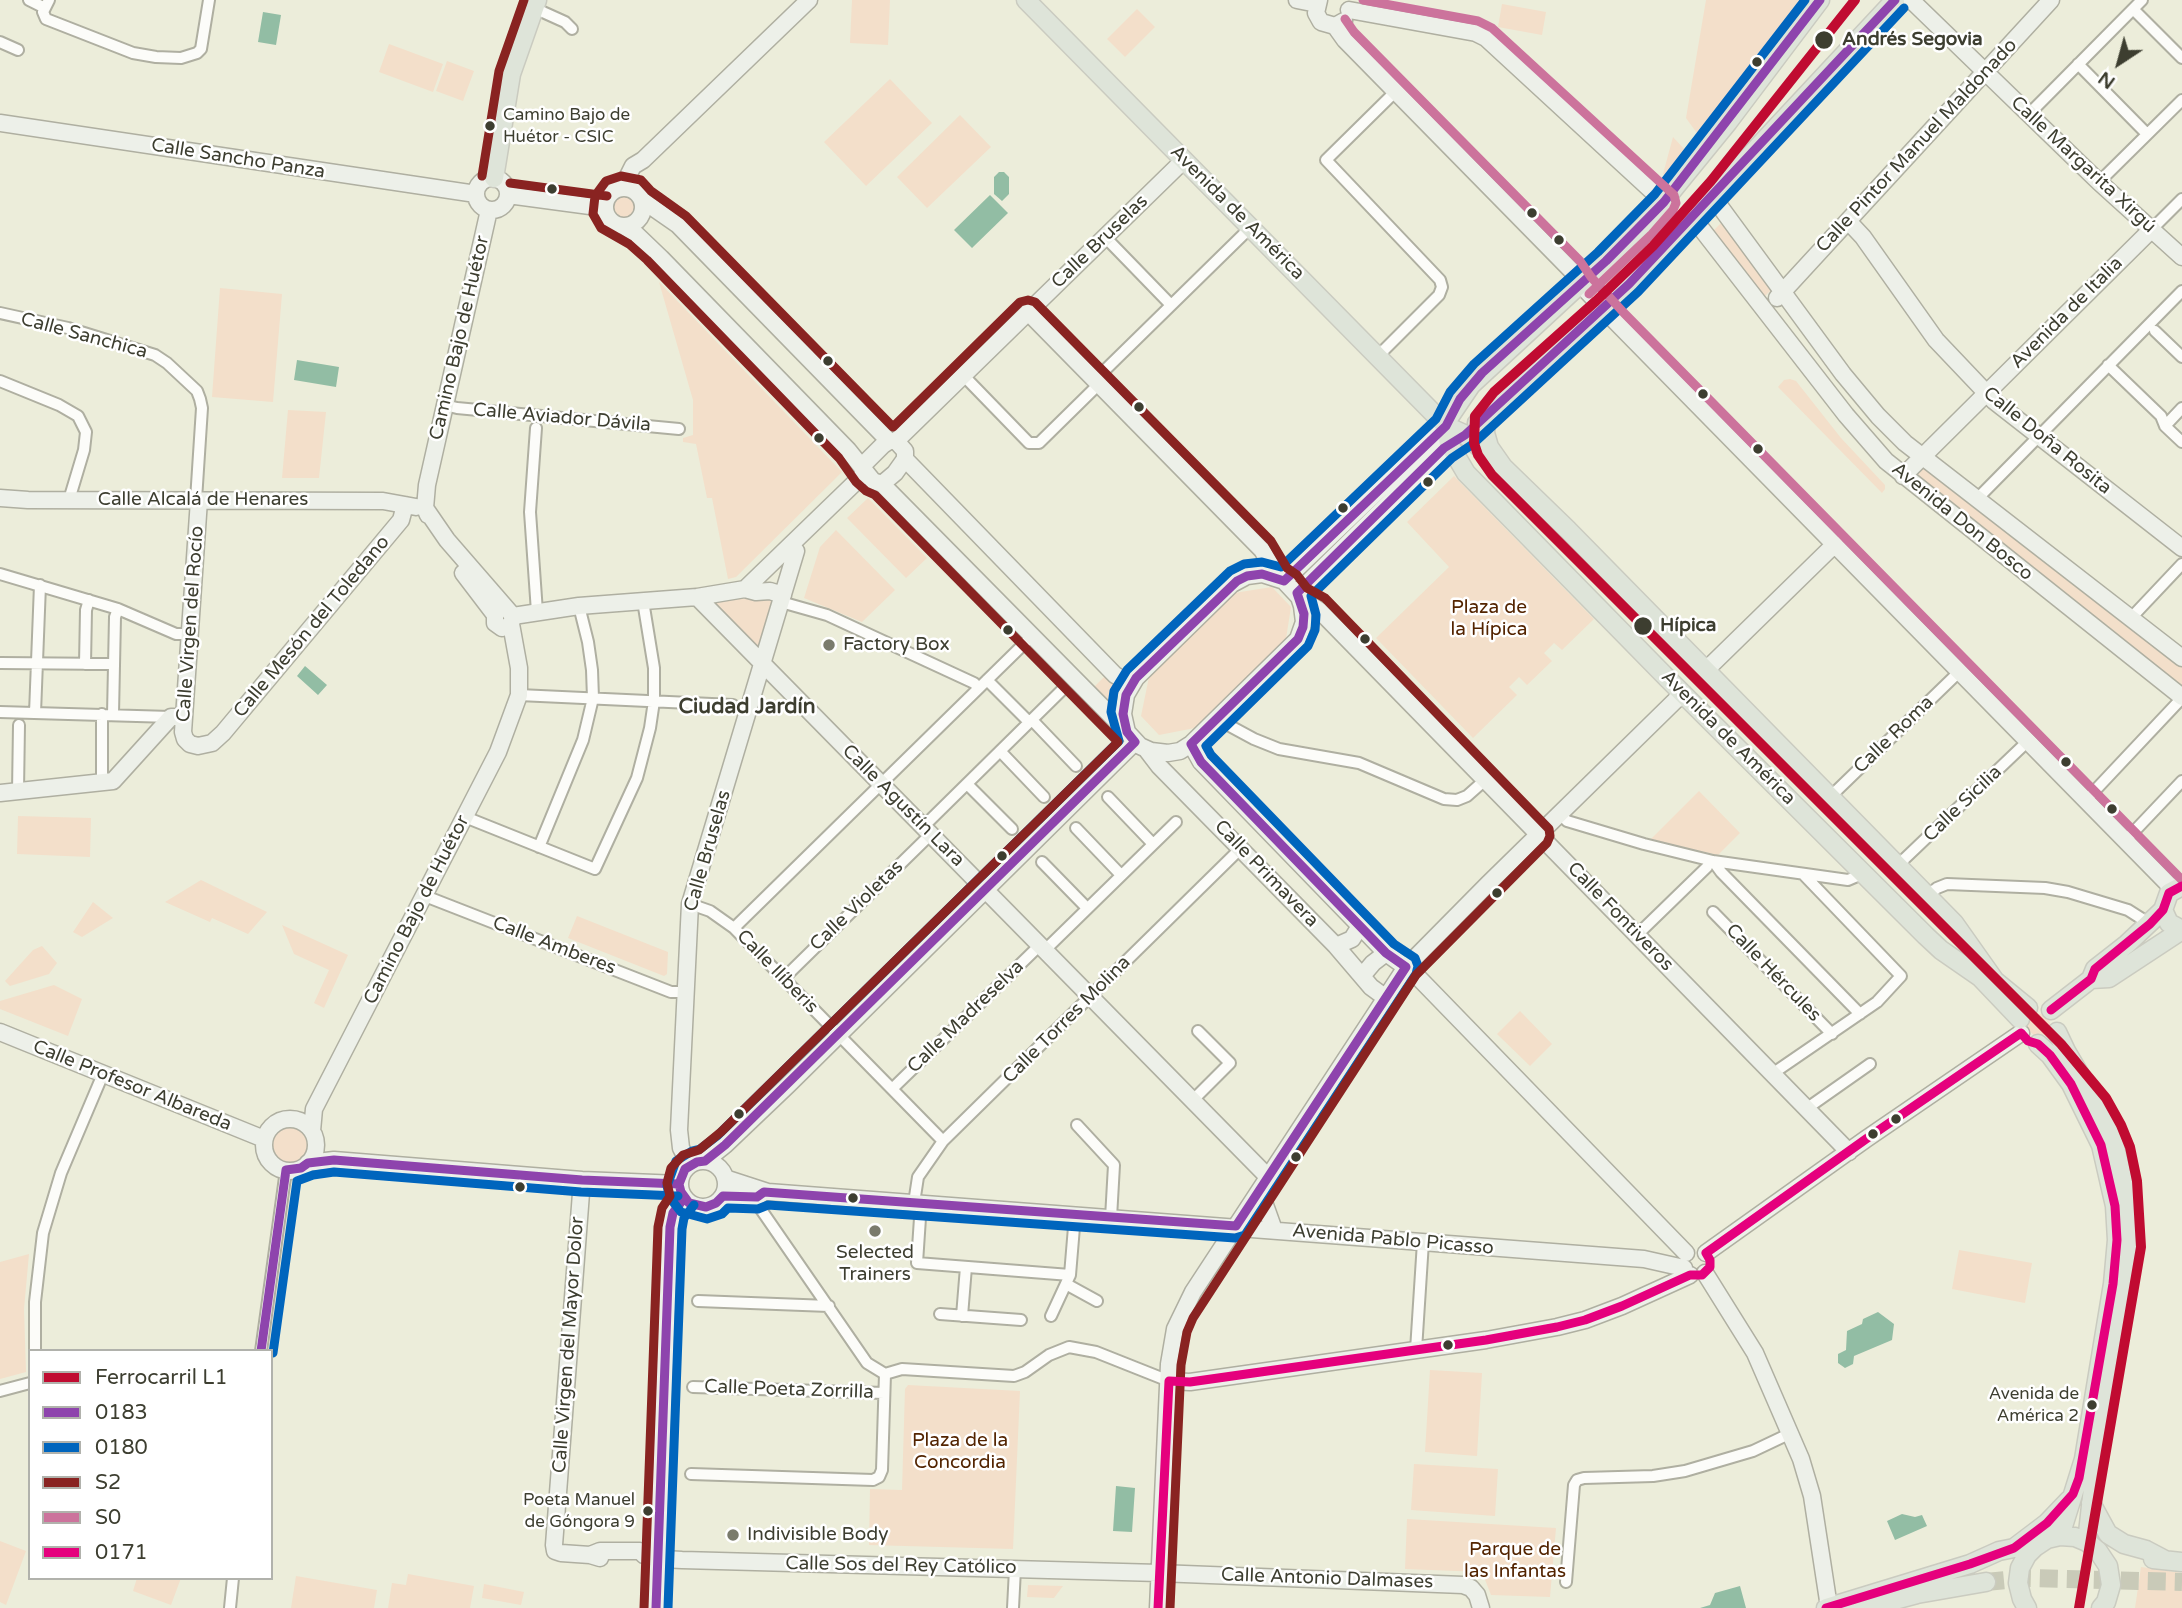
<!DOCTYPE html>
<meta charset="utf-8">
<style>
body{margin:0}
#map{position:relative;width:2182px;height:1608px;overflow:hidden;background:#ecedda;font-family:"Varela Round",sans-serif}
canvas{display:block}
.legend{position:absolute;left:28px;top:1349px;width:245px;height:231px;box-sizing:border-box;background:#fff;border:2px solid #b1b2ac;margin:0;padding:9px 12px;list-style:none;font-size:21px;color:#3d3e30}
.legend li{display:flex;align-items:center;gap:14px;height:35px}
.legend b{width:35px;border:2px solid #b1b2ac}
.north{position:absolute;left:2084px;top:28px;width:70px;height:70px;-webkit-text-stroke:5px #fff;paint-order:stroke;rotate:216deg;font-size:19px;font-weight:700;line-height:28px;text-align:center;color:#3d3e30}
.north::after{content:'';display:block;margin:auto;width:24px;height:32px;background:#3d3e30;clip-path:polygon(50% 0,100% 100%,50% 72%,0 100%)}
</style>
<div id="map">
<canvas width="2182" height="1608"></canvas>
<ul class="legend">
<li><b style="height:9px;background:#c00b31"></b>Ferrocarril L1</li>
<li><b style="height:9px;background:#8e44ad"></b>0183</li>
<li><b style="height:9px;background:#0065bd"></b>0180</li>
<li><b style="height:9px;background:#892321"></b>S2</li>
<li><b style="height:9px;background:#cc739c"></b>S0</li>
<li><b style="height:9px;background:#e5007d"></b>0171</li>
</ul>
<div class="north">N</div>
</div>
<script>
const ctx = document.querySelector('canvas').getContext('2d');
ctx.lineJoin = 'round';
function paint(path, color) { ctx.fillStyle = color; ctx.fill(path, 'evenodd'); }
const toPath = rows => new Path2D(rows.map(r => 'M' + r).join(''));
function trace(path, color, width, dash) { ctx.strokeStyle = color; ctx.lineWidth = width; ctx.lineCap = dash ? 'butt' : 'round'; ctx.setLineDash(dash || []); ctx.stroke(path); }
function write(font, color, halo, rows, align = 'center') {
  ctx.font = font + ' "Varela Round",sans-serif'; ctx.lineWidth = 5; ctx.setLineDash([]); ctx.textBaseline = 'middle'; ctx.strokeStyle = halo; ctx.fillStyle = color; for (const [text, x, y, turn = 0] of rows) {
    ctx.save(); ctx.translate(x, y); ctx.rotate((+turn || 0) * Math.PI / 180); ctx.textAlign = isNaN(turn) ? turn : align; if (halo) ctx.strokeText(text, 0, 0); ctx.fillText(text, 0, 0); ctx.restore();
  }
}
const green = toPath([
 [852,0,890,0,888,45,850,43],
 [1706,0,1803,0,1699,136,1686,118],
 [1502,4,1546,12,1542,35,1498,27],
 [1137,9,1155,27,1125,57,1107,39],
 [389,44,443,64,433,92,379,72],
 [447,61,474,71,463,101,436,91],
 [890,79,932,123,866,186,824,142],
 [960,115,991,147,927,208,897,177],
 [1673,137,1686,151,1667,176,1663,174],
 '614 207a11 11 0 1 1 22 0a11 11 0 1 1-22 0Z',
 [1723,221,1770,285,1771,290,1764,297,1711,233],
 [659,282,842,472,736,577,728,579,712,498,707,498,696,444,683,442,683,438,693,435,693,400],
 [220,288,282,294,273,402,212,397],
 [1790,379,1796,381,1841,438,1885,485,1885,489,1882,493,1778,387,1784,380],
 [288,410,326,412,319,478,282,478],
 [1919,463,2182,666,2182,690,1912,477],
 [1454,476,1594,619,1562,650,1554,643,1544,653,1552,661,1527,685,1519,677,1509,687,1517,695,1473,738,1376,638,1449,567,1407,522],
 [868,498,927,558,906,578,847,518],
 [836,530,895,590,862,622,804,598,820,547],
 [1272,587,1291,607,1285,645,1200,727,1159,735,1141,716,1149,677,1234,593],
 [769,595,773,601,759,645,755,647,713,605,715,602],
 [1108,673,1120,686,1111,712,1090,691],
 [1699,791,1740,833,1718,855,1650,840],
 [18,816,91,818,90,857,17,854],
 [201,880,267,912,248,934,212,918,210,922,165,902],
 [93,902,113,918,82,937,73,932],
 [577,916,668,952,667,974,664,976,568,938],
 [282,925,348,955,324,1008,314,1003,329,970,294,954],
 [42,946,57,963,49,974,10,986,5,981,33,950],
 [54,985,82,999,68,1036,0,1009,0,1001],
 [1520,1011,1552,1044,1530,1066,1497,1034],
 '2028 1025a11 11 0 1 1 22 0a11 11 0 1 1-22 0Z',
 '271 1145a19 19 0 1 1 38 0a19 19 0 1 1-38 0Z',
 [1959,1250,2032,1263,2025,1303,1952,1289],
 [29,1254,24,1309,26,1372,0,1379,0,1262],
 [1430,1370,1482,1373,1477,1456,1425,1452],
 [908,1385,1020,1391,1013,1549,869,1545,870,1489,902,1490,905,1389],
 [1414,1464,1498,1469,1495,1516,1411,1510],
 [1407,1519,1556,1528,1550,1597,1491,1595,1482,1572,1405,1569],
 [0,1541,26,1551,6,1605,0,1602],
 [2141,1567,2182,1573,2182,1608,2135,1608],
 [408,1574,474,1586,470,1608,388,1608,392,1583,406,1585],
 [296,1576,377,1590,374,1608,291,1608],
 [137,1578,181,1578,171,1605,133,1591],
 [484,1584,524,1592,521,1605,482,1598],
 [1028,1585,1063,1586,1054,1598,1027,1597]
]);
const water = toPath([
 [263,12,281,15,276,45,258,42],
 [999,172,1004,172,1009,177,1009,194,1002,201,994,194,994,177],
 [990,195,1008,213,972,248,954,230],
 [297,360,339,367,336,387,294,380],
 [305,666,327,685,318,695,297,676],
 [1878,1312,1894,1324,1892,1340,1854,1356,1853,1364,1845,1368,1838,1363,1838,1354,1846,1350,1847,1331,1862,1324,1863,1319],
 [1116,1486,1135,1488,1132,1532,1113,1531],
 [1902,1514,1915,1517,1922,1515,1927,1526,1895,1540,1887,1521],
 [1740,1586,1746,1608,1700,1608,1710,1605,1715,1593]
]);
const primaryTunnel = toPath([
 [1986,1582,2027,1578,2182,1582]
]);
const street = toPath([
 [29,0,45,8],
 [49,0,43,12,46,19,133,53,156,57,181,58,197,53,201,49,209,0],
 [534,8,565,22,572,29],
 [2133,9,2182,58],
 [0,42,18,50],
 [2078,64,2147,134],
 [2029,114,2142,0],
 [2099,182,2182,100],
 [2152,229,2182,199],
 [1105,237,1171,305],
 [0,313,68,328,155,355,167,363,197,391,200,399,202,408,196,500],
 [2155,331,2182,357],
 [1378,356,1439,295,1442,287,1440,280,1326,160,1396,91],
 [2108,365,2161,416,2165,426,2182,442],
 [963,375,1029,443,1039,443,1099,384,1105,370,1251,227],
 [0,381,59,405,78,416,86,432,84,450,69,500],
 [445,405,457,408,679,429],
 [2165,426,2182,408],
 [536,428,530,512,537,612],
 [1977,499,2182,291],
 [0,574,118,609,176,634,190,634],
 [781,602,827,615,974,683,979,688],
 [2131,618,2182,564],
 [0,663,114,664],
 [85,664,86,610,89,600],
 [987,680,1029,722],
 [519,695,733,705],
 [0,712,171,717],
 [35,713,40,585],
 [113,714,115,617,118,609],
 [1217,719,1254,739,1279,749,1359,763,1444,799,1457,800,1467,796,1485,780],
 [1032,720,1076,766],
 [1000,751,1044,797],
 [102,782,102,714],
 [967,784,1012,829],
 [18,791,19,725],
 [1108,797,1153,844],
 [1829,798,1960,671],
 [2086,800,2182,698],
 [1560,814,1567,821,1644,844,1713,861,1848,880,1855,877,1861,871],
 [465,817,595,869,637,778,650,728,654,701,654,668,643,601],
 [923,827,1061,691],
 [1076,828,1121,875],
 [2126,840,2182,781],
 [539,847,583,740,593,698,592,670,588,642,579,606],
 [1713,861,1721,872,1860,1014],
 [1042,862,1087,908],
 [1897,866,2028,741],
 [425,896,671,992,684,992],
 [1927,896,1937,888,1947,884,2045,888,2068,892,2128,910,2150,924],
 [690,904,710,911,734,928,943,1141],
 [1713,912,1832,1034],
 [734,928,1032,636],
 [1637,935,1707,867],
 [1045,950,1176,822],
 [784,978,931,834],
 [1772,1074,1877,1002,1901,976,1804,875],
 [892,1089,1040,945],
 [1193,1100,1230,1063,1198,1031],
 [1806,1109,1870,1064],
 [1077,1125,1114,1165,1111,1218],
 [743,1202,753,1203,760,1208,867,1363,885,1374],
 [914,1203,918,1177,943,1141,1240,849],
 [921,1203,917,1263,1070,1275],
 [1066,1284,1097,1301],
 [698,1301,829,1306],
 [940,1314,1021,1320],
 [962,1316,966,1267],
 [1051,1316,1070,1275,1075,1215],
 [1416,1350,1423,1242],
 [35,1351,35,1302,43,1233,61,1173,103,1074],
 [261,1351,286,1170],
 [885,1374,902,1369,1014,1376,1025,1372,1049,1355,1069,1347,1096,1352,1169,1381],
 [693,1387,884,1393],
 [0,1391,30,1383],
 [691,1474,873,1480,879,1477,882,1470,885,1374],
 [1566,1582,1574,1485,1577,1480,1584,1478,1653,1476,1685,1471,1753,1451,1791,1433],
 [230,1608,233,1578],
 [1013,1608,1015,1569]
]);
const secondary = toPath([
 [1297,0,1317,4],
 [1319,0,1316,13,1321,22,1335,26,1344,21],
 [1911,0,2099,182,2182,257],
 [1349,10,1476,33,1486,38,1664,202],
 [1335,26,1345,40,1571,270,1581,285,1615,321,2173,889],
 [0,123,476,194],
 '476 194a16 16 0 1 1 32 0a16 16 0 1 1-32 0Z',
 '605 207a19 19 0 1 1 38 0a19 19 0 1 1-38 0Z',
 [622,188,633,166,643,160,809,0],
 [508,195,605,208],
 [1713,197,1843,374,1878,416,1905,443,2182,658],
 [642,200,678,225,889,441],
 [1693,218,1846,415,1886,461,2182,697],
 [1848,221,1863,237,1936,340,1994,401,2182,548],
 [625,227,636,234,661,258,848,450,873,481,882,484,1127,732],
 [1777,298,2051,0],
 [1028,312,1262,550,1278,577],
 [896,441,1184,160],
 [905,459,1115,675,1124,680,1136,678],
 [862,466,883,445,889,441,896,441,905,451,905,459,895,473,882,484],
 [1903,476,2152,229],
 [0,498,28,500,383,501,416,507],
 [199,500,183,732,185,739,190,744,198,746,212,743,223,733,401,520,405,505],
 [428,515,425,508,427,485,489,210],
 [463,573,495,615,495,623,502,628],
 [1262,574,1284,581,1299,597,1302,606,1304,622,1298,639,1191,744,1180,751,1168,753,1151,751,1140,746,1127,732,1123,714,1126,695,1136,678,1232,584,1247,576,1262,574],
 [1284,581,1446,426],
 [745,589,865,473],
 [1297,593,1449,444],
 [697,597,1269,1178],
 [1299,597,1320,611,1849,1152],
 [513,616,579,606,697,597,745,589,756,592,770,591,783,595],
 [1705,671,1835,544],
 [1191,744,1201,762,1360,926,1386,953,1414,973,1686,1253],
 [1146,749,1159,766,1336,946,1371,987,1386,998],
 [0,793,113,781,171,717,184,717],
 [1336,946,1352,939,1360,926],
 [1362,976,1373,963,1386,953],
 [0,1032,264,1139],
 '264 1145a26 26 0 1 1 52 0a26 26 0 1 1-52 0Z',
 [312,1131,314,1109,498,752,519,695,519,668,511,624,513,616,447,540,425,508],
 '680 1184a23 23 0 1 1 46 0a23 23 0 1 1-46 0Z',
 [705,1161,725,1145,788,1085,1135,742],
 [308,1163,334,1160,582,1180,679,1184],
 [690,1165,681,1148,679,1130,690,904,796,551,792,546],
 [725,1178,768,1192,1644,1259,1684,1268],
 [582,1180,554,1545,555,1551,561,1553,590,1555,600,1558],
 [1260,1191,1274,1230],
 [723,1196,757,1197,764,1192],
 [1706,1253,1866,1139,2021,1033],
 [1705,1273,1755,1353,1801,1459,1812,1496,1829,1607],
 [1169,1381,1190,1382,1218,1378,1486,1340,1557,1327,1585,1320,1622,1306,1690,1275],
 [590,1555,600,1551,640,1551,644,1555,663,1559,682,1560,1159,1573,1463,1585,1471,1588,1477,1595,1481,1608],
 [656,1608,670,1227,673,1213,684,1198],
 [1158,1608,1169,1364,1175,1329,1193,1292,1406,967,1488,884,1683,693]
]);
const primary = toPath([
 [1026,0,1446,426,1464,434,1492,458],
 [1820,0,1728,122,1644,225,1471,385,1450,416,1446,426,1449,444,1466,473,1668,679,1926,936,1941,950,1980,977,2020,1019],
 [494,178,511,74,537,0],
 [1486,417,1485,433,1489,447,1503,467,1568,530,1954,923,1995,981,2028,1008],
 [1477,423,1649,264,1895,0],
 [2182,886,2169,893,2163,910,2169,923,2182,930],
 [2091,979,2109,978,2182,930],
 [2051,1010,2091,979,2095,969,2127,944,2163,910],
 [2057,1032,2066,1051,2101,1111,2113,1139,2127,1197,2129,1228,2126,1292,2096,1461,2087,1542],
 [2038,1044,2050,1055,2071,1084,2101,1145,2115,1206,2117,1240,2113,1284,2084,1459,2060,1536],
 [2091,1503,2108,1534,2124,1544,2146,1550,2165,1560],
 [2014,1548,2047,1523,2069,1500],
 [2153,1559,2182,1562],
 [1826,1608,1970,1564,1999,1551,2014,1548,2035,1547],
 [1865,1608,1917,1594,1986,1582],
 [2027,1608,2022,1599,2018,1583,2020,1568,2027,1555,2035,1547,2047,1539,2060,1536,2075,1537,2087,1542,2098,1551,2108,1566,2111,1585,2106,1602,2101,1608]
]);
const bus1 = toPath([
 [1820,0,1664,202,1606,261,1482,373,1460,399,1446,426,1284,581,1262,574,1247,576,1237,581,1136,678,1126,695,1123,714,1127,732,1135,742,725,1145,705,1161,697,1162,685,1169,679,1184,681,1192,689,1203,706,1207,716,1203,723,1196,757,1197,764,1192,1236,1226,1406,967,1386,953,1201,762,1191,744,1298,639,1303,627,1304,614,1297,593,1444,448,1465,435,1629,284,1895,0],
 [261,1351,286,1170,301,1168,308,1163,334,1160,582,1180,679,1184],
 [656,1608,670,1227,673,1213,684,1198]
]);
const bus2 = toPath([
 [1805,0,1655,194,1598,252,1474,364,1450,392,1436,419,1281,567,1262,562,1244,564,1230,571,1127,670,1114,691,1111,712,1119,741,717,1136,700,1149,692,1151,676,1161,667,1186,670,1198,681,1212,707,1219,722,1214,728,1208,758,1209,768,1205,1235,1238,1245,1235,1416,974,1418,966,1415,958,1394,944,1211,755,1206,746,1308,646,1315,630,1316,615,1311,596,1452,458,1473,444,1638,292,1904,8],
 [273,1353,297,1181,313,1175,334,1172,581,1192,678,1196],
 [668,1608,682,1229,684,1218,694,1205]
]);
const bus3 = toPath([
 [482,176,499,71,524,0],
 [510,183,607,196],
 [644,1608,658,1227,662,1208,670,1196,667,1183,671,1168,683,1155,699,1150,721,1132,1118,742,875,495,866,491,856,482,839,458,647,260,629,244,601,228,593,214,595,196,606,181,621,176,641,180,651,191,686,216,893,427,1020,302,1028,300,1035,302,1271,541,1287,568,1297,575,1307,588,1325,598,1549,829,1550,836,1547,843,1416,975,1193,1318,1187,1332,1181,1365,1170,1608]
]);
const bus4 = toPath([
 [1363,0,1478,21,1492,28,1674,195,1676,203,1673,210,1652,234,1589,294],
 [1345,19,1354,32,1580,261,1591,277,1624,313,2182,880]
]);
const bus5 = toPath([
 [2051,1010,2091,979,2095,969,2150,924,2163,910,2169,893,2182,886],
 [1158,1608,1169,1381,1190,1382,1486,1340,1557,1327,1585,1320,1622,1306,1690,1275,1702,1275,1710,1267,1710,1260,1706,1253,1866,1139,2021,1033],
 [1826,1608,1970,1564,2014,1548,2047,1523,2073,1494,2079,1478,2113,1284,2117,1240,2115,1206,2101,1145,2071,1084,2050,1055,2038,1044,2028,1041,2021,1033]
]);
const rail1 = toPath([
 [1855,0,1711,181,1653,246,1596,301,1494,392,1475,416,1474,443,1478,455,1492,475,2061,1044,2106,1098,2121,1125,2130,1147,2137,1181,2141,1247,2079,1608]
]);
const markers = [
 [1824,40,10,"#3d3e30"],
 [1757,62,6,"#3d3e30"],
 [490,126,6,"#3d3e30"],
 [552,189,6,"#3d3e30"],
 [1532,213,6,"#3d3e30"],
 [1559,240,6,"#3d3e30"],
 [828,361,6,"#3d3e30"],
 [1703,394,6,"#3d3e30"],
 [1139,407,6,"#3d3e30"],
 [819,438,6,"#3d3e30"],
 [1758,449,6,"#3d3e30"],
 [1428,482,6,"#3d3e30"],
 [1343,508,6,"#3d3e30"],
 [1643,626,10,"#3d3e30"],
 [1008,630,6,"#3d3e30"],
 [1365,639,6,"#3d3e30"],
 [829,645,7,"#7a7b6c"],
 [2066,762,6,"#3d3e30"],
 [2112,809,6,"#3d3e30"],
 [1002,856,6,"#3d3e30"],
 [1497,893,6,"#3d3e30"],
 [739,1114,6,"#3d3e30"],
 [1896,1119,6,"#3d3e30"],
 [1873,1134,6,"#3d3e30"],
 [1296,1157,6,"#3d3e30"],
 [520,1187,6,"#3d3e30"],
 [853,1198,6,"#3d3e30"],
 [875,1231,7,"#7a7b6c"],
 [1448,1345,6,"#3d3e30"],
 [2092,1405,6,"#3d3e30"],
 [648,1511,6,"#3d3e30"],
 [733,1535,7,"#7a7b6c"]
];
const busNames = [
 ["Camino Bajo de",503,116,"left"],
 ["Huétor - CSIC",503,138,"left"],
 ["Avenida de",2079,1395],
 ["América 2",2079,1417],
 ["Poeta Manuel",635,1501],
 ["de Góngora 9",635,1523]
];
const stopNames = [
 ["Andrés Segovia",1842,40],
 ["Hípica",1660,626]
];
const streetNames = [
 ["Calle Pintor Manuel Maldonado",1917,146,-47],
 ["Calle Sancho Panza",238,159,9],
 ["Calle Margarita Xirgú",2083,165,43],
 ["Avenida de América",1237,213,45],
 ["Calle Bruselas",1100,242,-44],
 ["Avenida de Italia",2067,313,-45],
 ["Calle Sanchica",84,336,15],
 ["Camino Bajo de Huétor",460,338,-77],
 ["Calle Aviador Dávila",562,418,5],
 ["Calle Doña Rosita",2047,441,39],
 ["Calle Alcalá de Henares",203,500],
 ["Avenida Don Bosco",1962,522,39],
 ["Calle Virgen del Rocío",191,624,-86],
 ["Calle Mesón del Toledano",312,627,-50],
 ["Calle Roma",1894,735,-44],
 ["Avenida de América",1728,738,45],
 ["Calle Sicilia",1963,804,-44],
 ["Calle Agustín Lara",903,806,45],
 ["Calle Bruselas",708,851,-74],
 ["Calle Primavera",1266,874,46],
 ["Calle Violetas",857,906,-44],
 ["Camino Bajo de Huétor",417,910,-63],
 ["Calle Fontiveros",1620,917,46],
 ["Calle Amberes",554,946,21],
 ["Calle Ilíberis",777,972,46],
 ["Calle Hércules",1773,973,46],
 ["Calle Madreselva",966,1017,-44],
 ["Calle Torres Molina",1067,1020,-45],
 ["Calle Profesor Albareda",132,1086,22],
 ["Avenida Pablo Picasso",1393,1240,5],
 ["Calle Virgen del Mayor Dolor",569,1345,-86],
 ["Calle Poeta Zorrilla",789,1390,2],
 ["Calle Sos del Rey Católico",901,1566,1],
 ["Calle Antonio Dalmases",1327,1579,2]
];
const parkNames = [
 ["Plaza de",1489,608],
 ["la Hípica",1489,630],
 ["Plaza de la",960,1441],
 ["Concordia",960,1463],
 ["Parque de",1515,1550],
 ["las Infantas",1515,1572]
];
const poiNames = [
 ["Factory Box",843,645],
 ["Selected",875,1253,"center"],
 ["Trainers",875,1275,"center"],
 ["Indivisible Body",747,1535]
];
const neighbourhoodNames = [
 ["Ciudad Jardín",747,707]
];
paint(green, '#f3dfca');
paint(water, '#92bda4');
trace(primaryTunnel, '#c9cab8', 18, [18, 9]);
trace(street, '#afafa1', 14);
trace(secondary, '#afafa1', 19);
trace(primary, '#cacbc0', 21);
trace(street, '#fcfcf9', 10);
trace(secondary, '#edf0e9', 16);
trace(primary, '#dee4d9', 18);
trace(bus1, '#8e44ad', 9);
trace(bus2, '#0065bd', 9);
trace(bus3, '#892321', 9);
trace(bus4, '#cc739c', 9);
trace(bus5, '#e5007d', 9);
trace(rail1, '#c00b31', 10);
for (const [x, y, r, color] of markers) { const dot = new Path2D(); dot.arc(x, y, r, 0, 2 * Math.PI); ctx.fillStyle = color; ctx.fill(dot); trace(dot, '#fff', 2.5); }
write('17px', '#3d3e30', '#fff', busNames, 'right');
write('bold 19px', '#3d3e30', '#fff', stopNames, 'left');
write('19px', '#3d3e30', '#fff', streetNames);
write('19px', '#532400', '#fff', parkNames);
write('19px', '#3d3e30', '#fff', poiNames, 'left');
write('bold 21px', '#3d3e30', '#fff', neighbourhoodNames);
</script>
